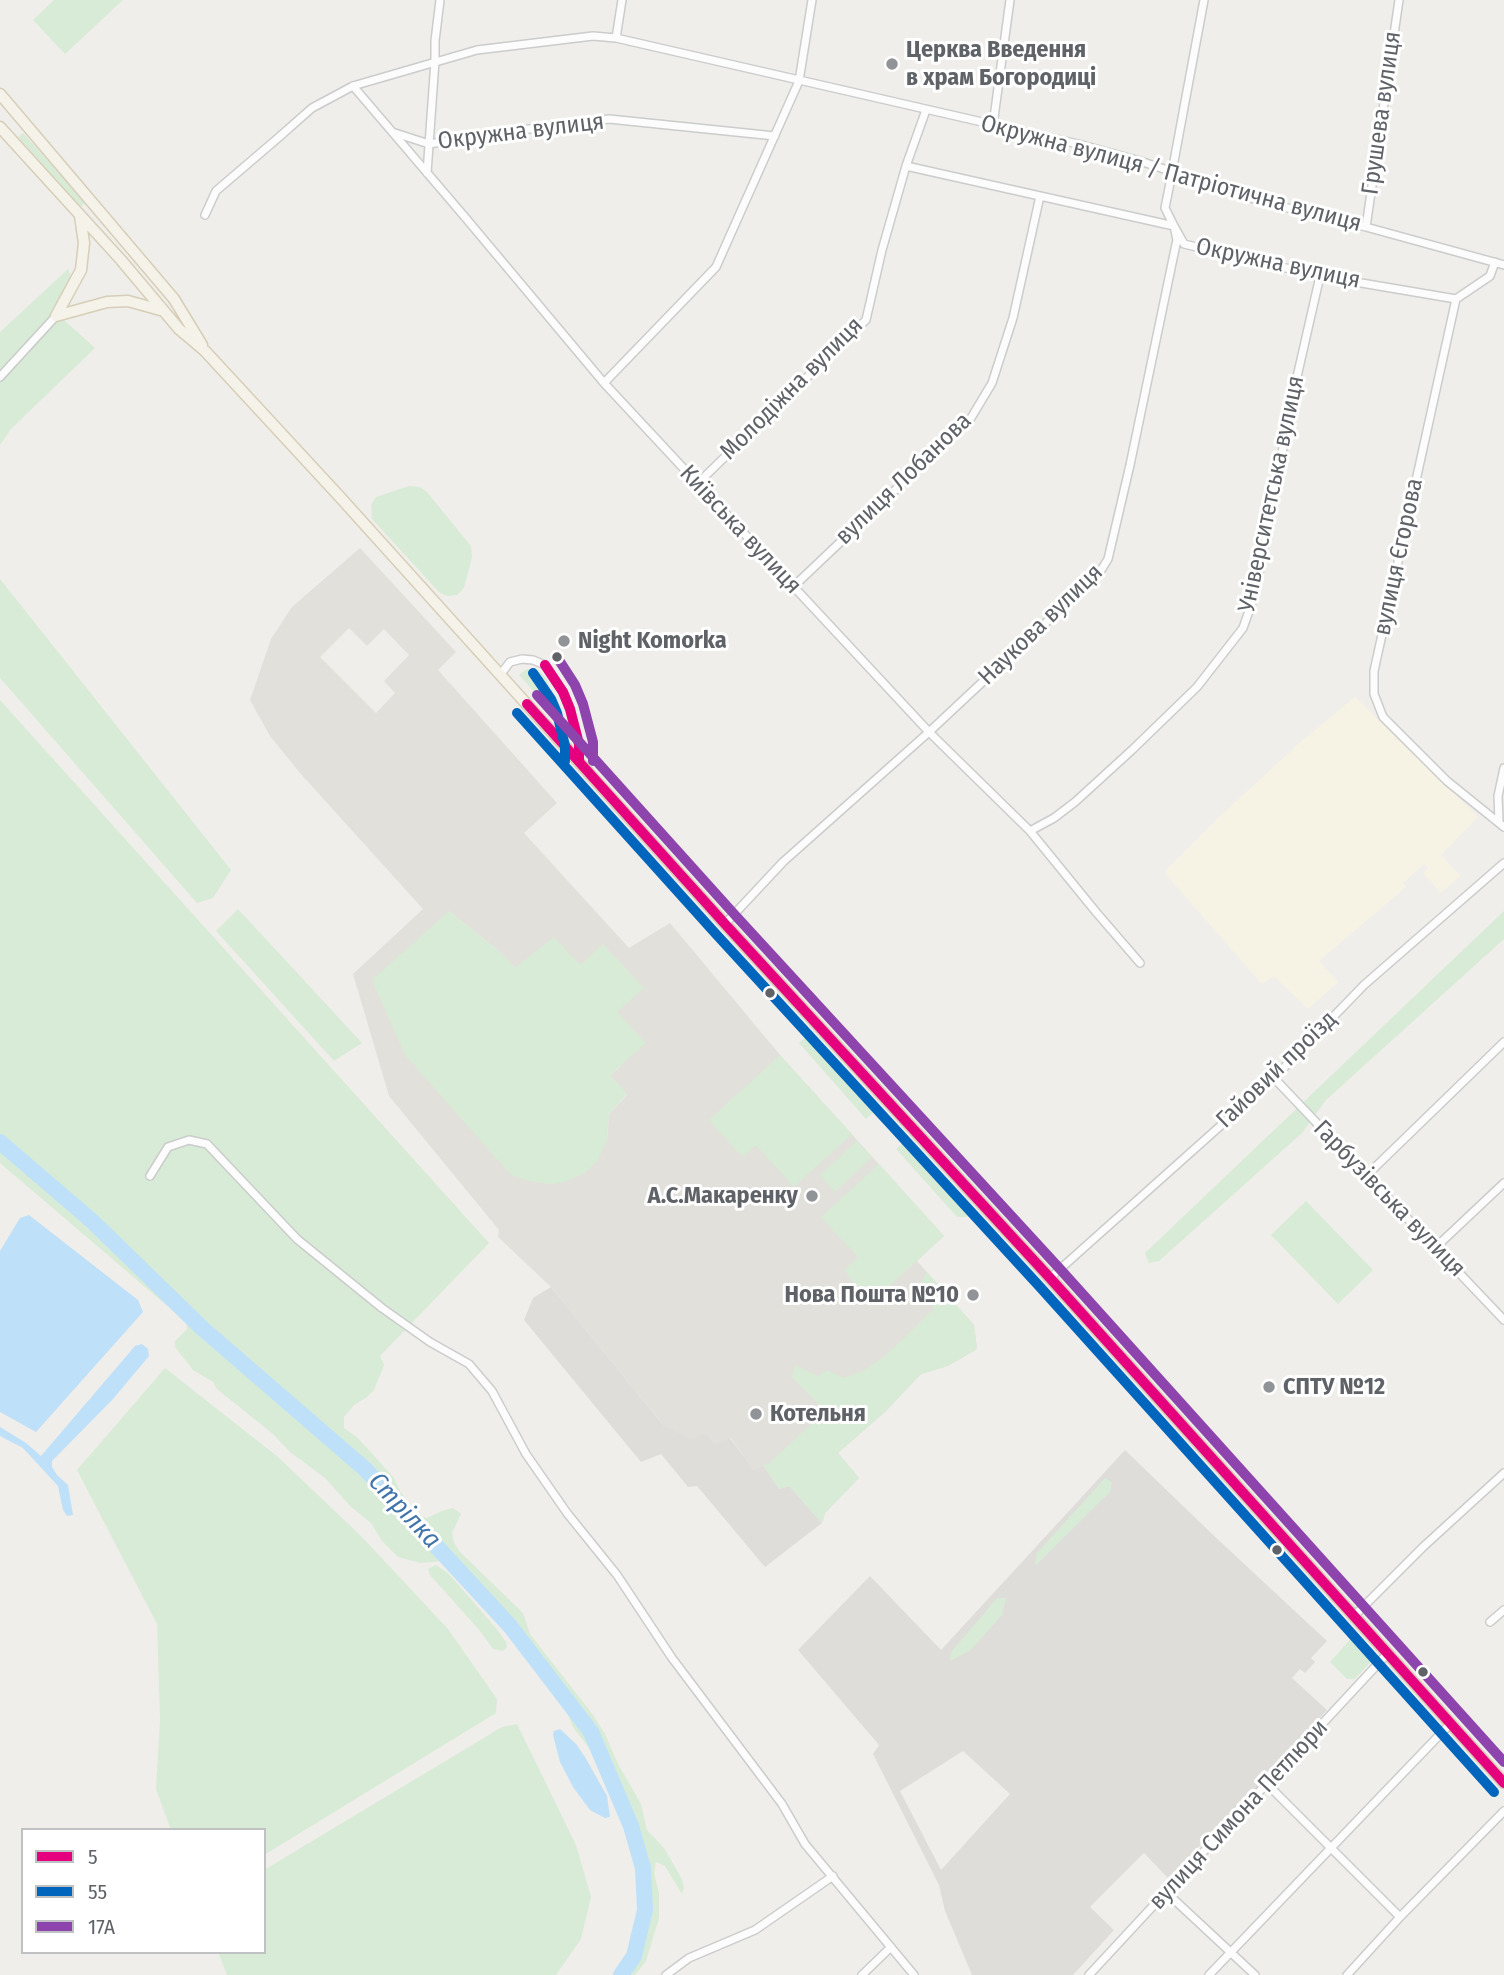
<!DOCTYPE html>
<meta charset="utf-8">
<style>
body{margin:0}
#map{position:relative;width:1504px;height:1975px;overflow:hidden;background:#efeeea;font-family:"Fira Sans Condensed",sans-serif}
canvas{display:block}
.legend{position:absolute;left:21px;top:1828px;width:245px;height:126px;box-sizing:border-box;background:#fff;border:2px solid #bfc1c3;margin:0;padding:9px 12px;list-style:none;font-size:21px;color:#5f6368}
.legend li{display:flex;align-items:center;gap:14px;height:35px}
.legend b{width:35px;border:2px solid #bfc1c3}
</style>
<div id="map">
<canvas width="1504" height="1975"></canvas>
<ul class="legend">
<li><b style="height:9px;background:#e5007d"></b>5</li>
<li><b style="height:9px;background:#0065bd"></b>55</li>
<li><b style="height:9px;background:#8e44ad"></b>17А</li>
</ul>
</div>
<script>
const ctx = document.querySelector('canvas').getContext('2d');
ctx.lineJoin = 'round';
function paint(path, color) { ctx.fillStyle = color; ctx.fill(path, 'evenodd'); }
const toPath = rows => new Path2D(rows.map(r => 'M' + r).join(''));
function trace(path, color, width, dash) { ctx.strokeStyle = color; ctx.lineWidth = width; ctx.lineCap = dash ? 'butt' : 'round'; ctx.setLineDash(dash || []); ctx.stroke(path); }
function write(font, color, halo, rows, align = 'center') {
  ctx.font = font + ' "Fira Sans Condensed",sans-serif'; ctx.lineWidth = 6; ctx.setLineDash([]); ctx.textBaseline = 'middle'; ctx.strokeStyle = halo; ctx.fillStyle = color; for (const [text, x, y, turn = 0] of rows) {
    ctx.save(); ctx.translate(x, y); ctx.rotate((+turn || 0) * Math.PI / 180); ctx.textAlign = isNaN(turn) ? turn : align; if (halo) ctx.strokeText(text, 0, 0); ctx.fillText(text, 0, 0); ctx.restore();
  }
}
const commercial = toPath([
 [1355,697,1478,817,1441,855,1460,876,1441,893,1423,873,1428,868,1424,864,1403,883,1406,887,1319,961,1338,982,1308,1009,1274,976,1262,984,1164,872,1219,817,1303,740]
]);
const industrial = toPath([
 [551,1287,663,1425,730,1438,753,1469,763,1465,779,1489,789,1486,822,1523,765,1567,697,1486,688,1487,661,1454,641,1462,524,1320,533,1298],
 [1125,1450,1211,1533,1327,1641,1311,1658,1315,1662,1305,1673,1300,1669,1292,1678,1327,1710,1268,1776,1168,1878,1144,1853,1090,1907,1114,1930,1073,1975,972,1975,945,1911,939,1885,873,1754,879,1745,798,1650,870,1576,941,1650],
 [963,1751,1010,1794,941,1870,900,1791]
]);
const education = toPath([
 [360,548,456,652,438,670,557,803,524,833,629,948,670,923,780,1055,944,1236,917,1261,974,1325,977,1349,948,1366,921,1374,886,1411,838,1453,859,1478,825,1513,822,1523,789,1486,779,1489,763,1466,753,1470,731,1438,714,1444,705,1433,692,1440,663,1425,551,1287,498,1237,499,1230,389,1096,353,974,423,909,300,773,270,736,250,700,271,639,292,607],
 [349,628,367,646,384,629,409,655,384,681,395,693,376,713,320,657],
 [449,911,501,953,515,968,580,965,617,1012,620,1067,610,1075,627,1095,609,1114,607,1140]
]);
const green = toPath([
 [54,0,123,0,65,54,33,20],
 [23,133,86,202,81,207,18,137],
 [68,269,73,281,54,311,95,348,11,429,0,445,0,332],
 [409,486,420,487,427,492,471,546,472,557,464,588,457,595,448,596,440,593,372,519,371,505,376,497],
 [0,579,231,870,213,898,197,903,0,678],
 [527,669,540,672,546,678,564,721,561,721,519,675],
 [0,700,489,1243,380,1356,384,1365,374,1390,367,1397,354,1405,344,1417,344,1428,357,1437,394,1478,400,1491,417,1515,427,1518,442,1511,453,1508,461,1514,452,1533,454,1543,460,1552,523,1613,530,1634,593,1715,605,1734,618,1764,641,1804,647,1830,664,1848,682,1879,684,1888,682,1894,665,1866,656,1862,654,1873,659,1893,659,1918,646,1961,635,1975,624,1975,640,1948,646,1925,647,1900,624,1815,595,1756,573,1727,562,1700,549,1686,517,1635,504,1623,500,1612,481,1603,442,1561,420,1563,398,1557,382,1541,371,1523,350,1506,325,1478,290,1452,273,1434,217,1389,213,1382,193,1370,175,1347,175,1341,187,1329,186,1322,0,1163],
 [238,909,362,1043,334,1061,216,931],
 [449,911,501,953,515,968,554,937,580,965,603,944,644,988,617,1012,646,1043,610,1075,627,1094,609,1114,607,1140,598,1160,585,1173,565,1182,550,1184,529,1181,511,1175,405,1055,372,980],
 [1504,911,1504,939,1326,1100,1302,1133,1159,1261,1149,1263,1145,1253],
 [811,1032,878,1108,866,1119,799,1043],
 [780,1055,852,1134,794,1187,756,1145,742,1157,709,1120],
 [908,1139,933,1166,936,1175,949,1189,949,1194,956,1202,961,1203,968,1210,971,1210,967,1217,957,1217,896,1149],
 [857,1141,872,1157,835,1192,820,1175],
 [879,1164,944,1236,872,1302,844,1271,858,1257,821,1217],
 [1306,1201,1373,1270,1338,1304,1271,1235],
 [927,1272,974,1325,977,1349,948,1366,921,1374,886,1411,838,1453,859,1478,825,1513,822,1523,789,1486,779,1489,763,1465,769,1463,812,1424,821,1407,792,1377,795,1365,818,1376,827,1370,843,1378,863,1371,886,1355,934,1309,918,1287],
 [165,1368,278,1457,362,1537,448,1629,497,1699,496,1713,264,1855,264,1830,171,1830,156,1789,160,1719,157,1624,77,1470],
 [1105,1478,1112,1482,1110,1492,1035,1566,1037,1553],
 [436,1565,449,1574,496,1628,506,1642,507,1647,503,1651,493,1649,480,1631,430,1575,428,1569],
 [997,1598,1006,1598,1002,1615,971,1650,950,1661,951,1652],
 [1355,1634,1376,1656,1355,1679,1347,1679,1330,1662],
 [517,1724,576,1845,591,1897,581,1939,556,1975,227,1975,218,1952,264,1952,264,1870,502,1727]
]);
const water = toPath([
 [29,1215,138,1300,143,1312,36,1432,0,1412,0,1251,20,1218],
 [142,1344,148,1349,149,1356,113,1399,52,1461,52,1467,57,1475,68,1485,73,1515,67,1516,63,1510,58,1486,23,1448,0,1436,0,1427,26,1443,41,1456,135,1346],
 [560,1729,576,1744,585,1757,607,1796,610,1817,605,1818,590,1810,573,1787,560,1762,553,1735,554,1731]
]);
const river = toPath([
 [0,1142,91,1220,202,1328,365,1469,510,1626,591,1732,631,1826,643,1868,645,1910,634,1956,621,1975]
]);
const minor = toPath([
 [616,38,622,0],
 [353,86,464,216,604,383,929,732,1030,831,1096,912,1140,963],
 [993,125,1010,0],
 [395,133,429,144,497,133,609,119,775,136],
 [906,166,1174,226,1184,244,1320,276,1456,299],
 [1172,172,1204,0],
 [427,173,435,61,435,41,440,0],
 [205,215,216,191,278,138,312,108,353,86,477,50,593,36,616,38,1078,144,1140,161,1263,202,1366,227,1504,265],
 [1366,227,1399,0],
 [1495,262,1490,276,1456,299,1374,671,1374,694,1383,717,1447,781,1504,827],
 [0,377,56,316],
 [604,383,716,267,799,81,812,0],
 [697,484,866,320,882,250,906,166,926,110],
 [793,587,971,418,992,383,1013,318,1040,196],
 [500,675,510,662,522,659,533,660,545,665,563,692,570,709,579,744,579,761],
 [1499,821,1498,796,1504,768],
 [1030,831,1054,818,1075,802,1132,750,1197,687,1243,628,1255,594,1294,390,1320,276],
 [725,924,783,862,929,732,1100,572,1108,559,1130,465,1175,249,1177,240,1174,226,1165,208,1170,183],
 [1274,1078,1504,1320],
 [1367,1175,1504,1042],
 [150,1176,168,1147,189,1140,207,1144,297,1239,382,1308,430,1342,469,1364,492,1391,526,1454,567,1513,617,1575,672,1658,782,1804,805,1844,914,1975],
 [1435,1248,1504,1183],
 [1050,1278,1274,1078,1364,985,1504,863],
 [1355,1615,1423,1547,1504,1473],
 [1490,1622,1504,1610],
 [1268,1785,1400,1917],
 [1167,1893,1255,1975],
 [666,1975,689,1958,755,1930,833,1876],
 [862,1975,891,1947],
 [1089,1975,1388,1653],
 [1209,1975,1451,1723],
 [1347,1975,1400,1917,1504,1811]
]);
const primary = toPath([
 [0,94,174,299,202,345],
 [0,127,121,260,179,329,205,351,339,496,725,924,1050,1278,1504,1783],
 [56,316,107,302,128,301,164,311],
 [56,316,81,270,84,243,80,216]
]);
const bus1 = toPath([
 [545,665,563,692,570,709,579,744,579,761],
 [527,704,725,924,1050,1278,1504,1783]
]);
const bus2 = toPath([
 [533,673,551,699,557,713,565,746,565,761],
 [517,713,715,933,1040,1287,1494,1792]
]);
const bus3 = toPath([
 [557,657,575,685,583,704,593,742,593,761],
 [537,695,735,915,1060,1269,1504,1762]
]);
const markers = [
 [892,64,7,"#919496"],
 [564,641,7,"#919496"],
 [557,657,6,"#5f6368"],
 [770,993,6,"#5f6368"],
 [812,1196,7,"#919496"],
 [973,1295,7,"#919496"],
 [1269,1387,7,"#919496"],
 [756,1414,7,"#919496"],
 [1277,1550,6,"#5f6368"],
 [1423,1672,6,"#5f6368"]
];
const poiNames = [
 ["Церква Введення",906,50],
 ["в храм Богородиці",906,78],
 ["Night Komorka",578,641],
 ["А.С.Макаренку",798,1196,"right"],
 ["Нова Пошта №10",959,1295,"right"],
 ["СПТУ №12",1283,1387],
 ["Котельня",770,1414]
];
const streetNames = [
 ["Грушева вулиця",1382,113,-82],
 ["Окружна вулиця",521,132,-7],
 ["Окружна вулиця / Патріотична вулиця",1171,174,15],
 ["Окружна вулиця",1278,264,12],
 ["Молодіжна вулиця",792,389,-45],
 ["вулиця Лобанова",904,479,-44],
 ["Університетська вулиця",1272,494,-78],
 ["Київська вулиця",740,530,47],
 ["вулиця Єгорова",1399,557,-78],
 ["Наукова вулиця",1041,625,-44],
 ["Гайовий проїзд",1277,1070,-44],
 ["Гарбузівська вулиця",1389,1199,46],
 ["вулиця Симона Петлюри",1239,1815,-47]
];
const waterNames = [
 ["Стрілка",404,1511,47]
];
paint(commercial, '#f7f3e4');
paint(industrial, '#dfddda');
paint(education, '#e2e0da');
paint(green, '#d8ebd6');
paint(water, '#bfe0f9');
trace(river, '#bfe0f9', 16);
trace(minor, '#cbcccc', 10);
trace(primary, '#d7ceb8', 13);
trace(minor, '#fdfcfc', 7);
trace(primary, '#f4f2e9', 10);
trace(bus1, '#e5007d', 10);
trace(bus2, '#0065bd', 10);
trace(bus3, '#8e44ad', 10);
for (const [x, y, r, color] of markers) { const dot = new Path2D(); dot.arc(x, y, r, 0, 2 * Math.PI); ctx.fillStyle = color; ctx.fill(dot); trace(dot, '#fff', 2.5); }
write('bold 24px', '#5f6368', '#fff', poiNames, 'left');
write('24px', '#5f6368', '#fff', streetNames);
write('italic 26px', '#4174aa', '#fff', waterNames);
</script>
